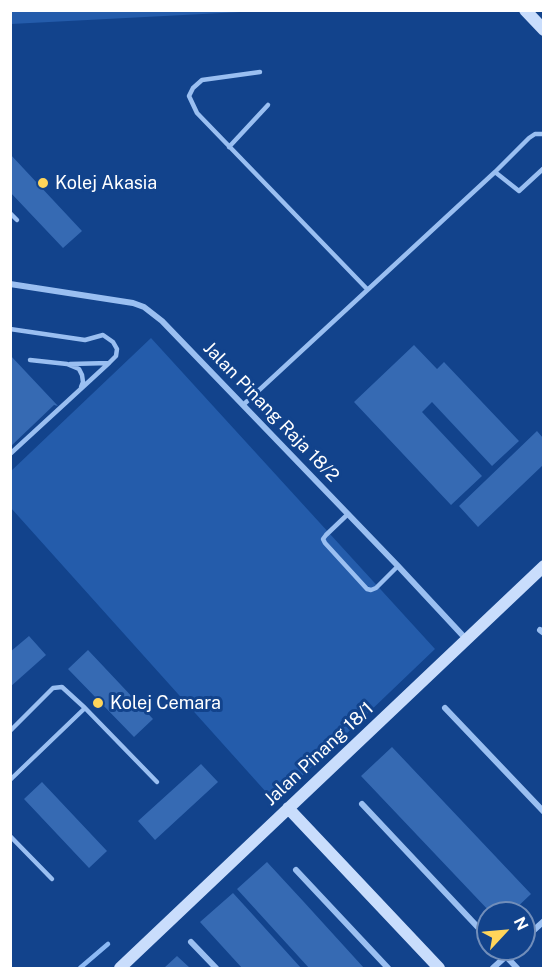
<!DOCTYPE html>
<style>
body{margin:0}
#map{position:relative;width:554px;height:979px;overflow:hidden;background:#12438c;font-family:"Public Sans",sans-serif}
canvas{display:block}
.frame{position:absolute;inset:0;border:12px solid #fff;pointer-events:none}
.north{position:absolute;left:476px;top:901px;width:60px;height:60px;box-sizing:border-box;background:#12438c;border:2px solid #718eba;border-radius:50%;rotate:64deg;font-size:16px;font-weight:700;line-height:24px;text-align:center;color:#fff}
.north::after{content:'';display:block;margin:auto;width:21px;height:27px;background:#ffd55a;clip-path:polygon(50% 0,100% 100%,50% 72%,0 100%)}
</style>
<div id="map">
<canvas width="554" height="979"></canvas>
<div class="frame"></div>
<div class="north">N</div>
</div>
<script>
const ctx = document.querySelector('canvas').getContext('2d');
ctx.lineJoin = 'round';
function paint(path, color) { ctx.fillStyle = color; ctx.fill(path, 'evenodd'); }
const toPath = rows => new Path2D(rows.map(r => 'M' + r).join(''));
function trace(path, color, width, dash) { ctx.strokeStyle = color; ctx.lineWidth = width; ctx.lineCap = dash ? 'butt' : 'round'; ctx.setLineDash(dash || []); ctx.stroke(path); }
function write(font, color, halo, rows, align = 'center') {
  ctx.font = font + ' "Public Sans",sans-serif'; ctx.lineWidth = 6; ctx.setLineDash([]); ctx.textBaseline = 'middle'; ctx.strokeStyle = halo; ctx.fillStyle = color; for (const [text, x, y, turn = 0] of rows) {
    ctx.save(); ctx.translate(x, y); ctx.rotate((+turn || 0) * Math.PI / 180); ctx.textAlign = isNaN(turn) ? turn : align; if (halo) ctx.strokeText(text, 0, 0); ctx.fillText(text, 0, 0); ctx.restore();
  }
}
const green = toPath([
 [11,10,260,10,260,11,11,24],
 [151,338,435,649,275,802,11,508,10,472]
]);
const stream = toPath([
 [80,968,108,944]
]);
const building = toPath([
 [10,154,82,231,63,248,10,192],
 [414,345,437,369,444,362,519,441,492,466,432,402,422,412,482,476,451,505,354,402],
 [10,355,58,406,54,405,10,447],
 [537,431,543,438,543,465,478,527,459,506],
 [29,636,46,655,10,687,10,652],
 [88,650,153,719,134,737,68,669],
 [392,747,531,894,511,913,491,913,361,776],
 [201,764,218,782,155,840,138,821],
 [42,782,107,851,89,868,24,799],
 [267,862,303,901,364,968,309,968,237,889],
 [233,893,254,916,301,968,242,968,200,922],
 [177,956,190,968,164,968]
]);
const lane = toPath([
 [260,72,202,80,193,88,189,96,197,113,367,289],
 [544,134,535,134,529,138,495,172,519,191,544,168],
 [229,147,268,105],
 [10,213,17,220],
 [10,329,85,340,103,335,113,342,117,349,116,356,109,363,10,454],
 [30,360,67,364,79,369,82,375,83,382,81,387],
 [70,364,109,363],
 [243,405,495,172],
 [348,514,326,535,323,539,325,543,367,589,371,590,376,588,398,566],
 [10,731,53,688,62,687,85,708,157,782],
 [10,780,85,708],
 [10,836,52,879]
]);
const street = toPath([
 [10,284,133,303,144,307,162,321,398,566,466,639],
 [540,630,544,633],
 [445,708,544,812],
 [362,804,488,938],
 [296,870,388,968],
 [524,939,544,921],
 [191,942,216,968],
 [499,949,517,968],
 [493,968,514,949]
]);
const secondary = toPath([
 [525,10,544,30],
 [288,808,439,968],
 [120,968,544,566]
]);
const markers = [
 [43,183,6,"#ffd55a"],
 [98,703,6,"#ffd55a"]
];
const poiNames = [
 ["Kolej Akasia",55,183],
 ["Kolej Cemara",110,703]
];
const streetNames = [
 ["Jalan Pinang Raja 18/2",271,412,46],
 ["Jalan Pinang 18/1",319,754,-43]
];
paint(green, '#245cab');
trace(stream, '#8cb9f4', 4.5);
paint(building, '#366ab3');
trace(lane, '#9abff1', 4.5);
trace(street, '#9abff1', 6);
trace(secondary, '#c9ddfc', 12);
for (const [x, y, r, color] of markers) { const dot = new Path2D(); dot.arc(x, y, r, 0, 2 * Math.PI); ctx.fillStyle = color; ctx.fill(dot); trace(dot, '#12438c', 2); }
write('18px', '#fff', '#12438c', poiNames, 'left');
write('18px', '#fff', '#12438c', streetNames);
</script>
